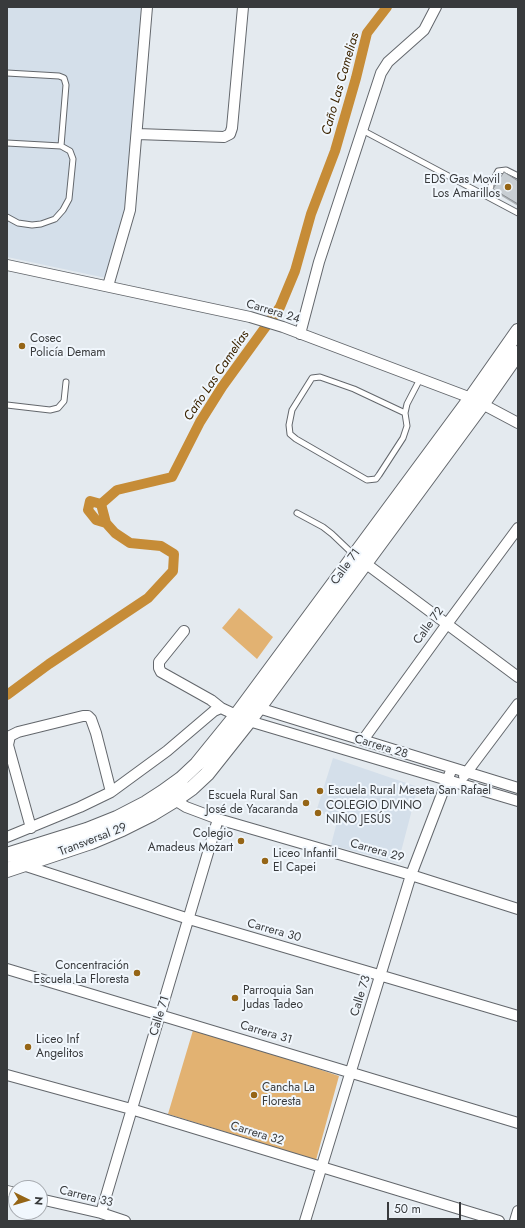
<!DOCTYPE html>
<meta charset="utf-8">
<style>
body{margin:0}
#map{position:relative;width:525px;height:1228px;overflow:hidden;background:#e4eaef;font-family:Jost,sans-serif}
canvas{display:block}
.frame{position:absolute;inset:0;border:8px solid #383a3c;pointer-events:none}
.north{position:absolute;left:8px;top:1180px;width:40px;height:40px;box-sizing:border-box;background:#f1f7fd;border:1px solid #a7abb0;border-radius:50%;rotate:95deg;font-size:11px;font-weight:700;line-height:16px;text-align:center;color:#383a3c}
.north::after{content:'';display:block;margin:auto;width:14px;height:18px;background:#956516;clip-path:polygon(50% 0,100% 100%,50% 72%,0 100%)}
.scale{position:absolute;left:387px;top:1202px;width:74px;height:18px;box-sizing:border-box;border:2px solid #383a3c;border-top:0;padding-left:5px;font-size:12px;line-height:14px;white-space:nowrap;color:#383a3c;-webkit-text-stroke:3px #f1f7fd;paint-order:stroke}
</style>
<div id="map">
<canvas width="525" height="1228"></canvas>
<div class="frame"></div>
<div class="north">N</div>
<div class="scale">50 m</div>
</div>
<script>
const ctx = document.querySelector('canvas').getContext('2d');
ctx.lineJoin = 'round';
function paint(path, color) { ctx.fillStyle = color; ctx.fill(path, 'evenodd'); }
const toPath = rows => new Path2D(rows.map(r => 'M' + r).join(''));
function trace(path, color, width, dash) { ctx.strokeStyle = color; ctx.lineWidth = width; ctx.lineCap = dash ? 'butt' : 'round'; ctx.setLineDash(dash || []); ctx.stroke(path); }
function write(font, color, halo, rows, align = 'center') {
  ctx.font = font + ' Jost,sans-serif'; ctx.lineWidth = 4; ctx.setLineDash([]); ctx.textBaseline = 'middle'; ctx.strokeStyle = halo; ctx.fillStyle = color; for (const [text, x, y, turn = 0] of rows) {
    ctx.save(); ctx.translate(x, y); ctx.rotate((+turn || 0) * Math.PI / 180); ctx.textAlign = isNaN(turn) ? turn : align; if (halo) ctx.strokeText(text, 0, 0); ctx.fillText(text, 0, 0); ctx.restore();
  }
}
const built = toPath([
 [7,7,141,7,132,142,124,212,106,278,7,257],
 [333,758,418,787,398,863,331,845,338,818,316,812]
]);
const green = toPath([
 [239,608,273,637,257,659,222,628],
 [194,1027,339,1076,316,1160,168,1114]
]);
const canal = toPath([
 [101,504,90,501,88,510,96,520,106,523],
 [7,695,49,664,148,598,173,571,174,554,161,546,130,543,115,533,106,523,101,504,117,490,172,477,200,422,222,387,280,307,295,271,311,214,335,151,356,78,367,33,387,7]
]);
const service = toPath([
 [7,73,59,76,64,78,66,85,61,146],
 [362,130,518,213],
 [7,143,61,146,70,151,73,159,69,199,63,210,55,219,41,224,32,225,18,223,7,217],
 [490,197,491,185,498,171,506,170,518,176],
 [7,405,50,410,58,408,64,401,66,382],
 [405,413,354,389,320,377,312,378,292,410,289,425,290,434,296,439,367,480,376,479,379,475,403,438,407,426,405,413,407,404,420,379],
 [297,513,323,527,332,534,354,555]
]);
const minor = toPath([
 [137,134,224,137,230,134,232,128,243,7],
 [7,265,250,317,283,327,471,398,518,423],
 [108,286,130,210,147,7],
 [300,334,319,262,381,73,388,62,424,30,436,7],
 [361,560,518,677],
 [184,631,159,662,159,668,161,672,211,700,221,708],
 [252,706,518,788],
 [363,740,447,624,518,528],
 [464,776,518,704],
 [170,797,186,807,218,819,411,875,518,909],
 [31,828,8,745,10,736,18,732,83,716,88,716,91,719,96,733,111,792],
 [7,837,80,807,111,792,167,751,214,711,221,708,249,721,518,801],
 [23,865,189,919,518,1016],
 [7,969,518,1123],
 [7,1075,131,1109,499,1221],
 [7,1191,16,1193],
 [40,1199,101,1213,125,1221],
 [101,1213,218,819],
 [305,1221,411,875,452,768],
 [515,1221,518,1211]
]);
const secondary = toPath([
 [7,855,87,830,117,818,146,803,163,792,181,779,197,764,236,716,471,398,518,331],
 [7,870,91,842,122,829,152,814,175,800,192,788,207,774,249,721,483,403,518,353]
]);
const wall = toPath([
 [518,181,518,206,495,192,493,189]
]);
const building = toPath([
 [504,172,518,181,518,204,493,189,504,172]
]);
const markers = [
 [508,187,4,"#956516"],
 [22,346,4,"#956516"],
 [320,791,4,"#956516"],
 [306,803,4,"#956516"],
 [318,813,4,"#956516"],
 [241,841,4,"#956516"],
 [265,861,4,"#956516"],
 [137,973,4,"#956516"],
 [235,998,4,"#956516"],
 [28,1047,4,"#956516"],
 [254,1095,4,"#956516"]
];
const poiNames = [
 ["EDS Gas Movil",500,180,"right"],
 ["Los Amarillos",500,194,"right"],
 ["Cosec",30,339],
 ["Policía Demam",30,353],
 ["Escuela Rural Meseta San Rafael",328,791],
 ["Escuela Rural San",298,796,"right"],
 ["José de Yacaranda",298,810,"right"],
 ["COLEGIO DIVINO",326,806],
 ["NIÑO JESÚS",326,820],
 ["Colegio",233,834,"right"],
 ["Amadeus Mozart",233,848,"right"],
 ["Liceo Infantil",273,854],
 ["El Capei",273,868],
 ["Concentración",129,966,"right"],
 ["Escuela La Floresta",129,980,"right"],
 ["Parroquia San",243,991],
 ["Judas Tadeo",243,1005],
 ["Liceo Inf",36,1040],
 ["Angelitos",36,1054],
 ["Cancha La",262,1088],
 ["Floresta",262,1102]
];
const streetNames = [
 ["Carrera 24",273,312,17],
 ["Calle 71",346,567,-54],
 ["Calle 72",429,626,-54],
 ["Carrera 28",381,747,17],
 ["Transversal 29",93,840,-21],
 ["Carrera 29",377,851,16],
 ["Carrera 30",274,931,16],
 ["Calle 73",361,996,-73],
 ["Calle 71",160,1016,-73],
 ["Carrera 31",266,1033,17],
 ["Carrera 32",257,1134,17],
 ["Carrera 33",86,1197,14]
];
const waterNames = [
 ["Caño Las Camelias",341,84,-74],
 ["Caño Las Camelias",217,376,-56]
];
paint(built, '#d4dfea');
paint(green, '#e2b272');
trace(canal, '#c68c37', 10);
trace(service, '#63676c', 7);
trace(minor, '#63676c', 12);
trace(secondary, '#63676c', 16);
trace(service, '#fff', 5);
trace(minor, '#fff', 10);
trace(secondary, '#fff', 14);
paint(wall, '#acb1b5');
paint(building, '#c8ced3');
trace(building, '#8c9094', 1);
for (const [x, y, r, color] of markers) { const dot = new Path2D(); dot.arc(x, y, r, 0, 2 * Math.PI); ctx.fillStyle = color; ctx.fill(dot); trace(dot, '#f1f7fd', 1.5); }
write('12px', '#383a3c', '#f1f7fd', poiNames, 'left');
write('12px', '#383a3c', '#f1f7fd', streetNames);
write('italic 13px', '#3c2400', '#f1f7fd', waterNames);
</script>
